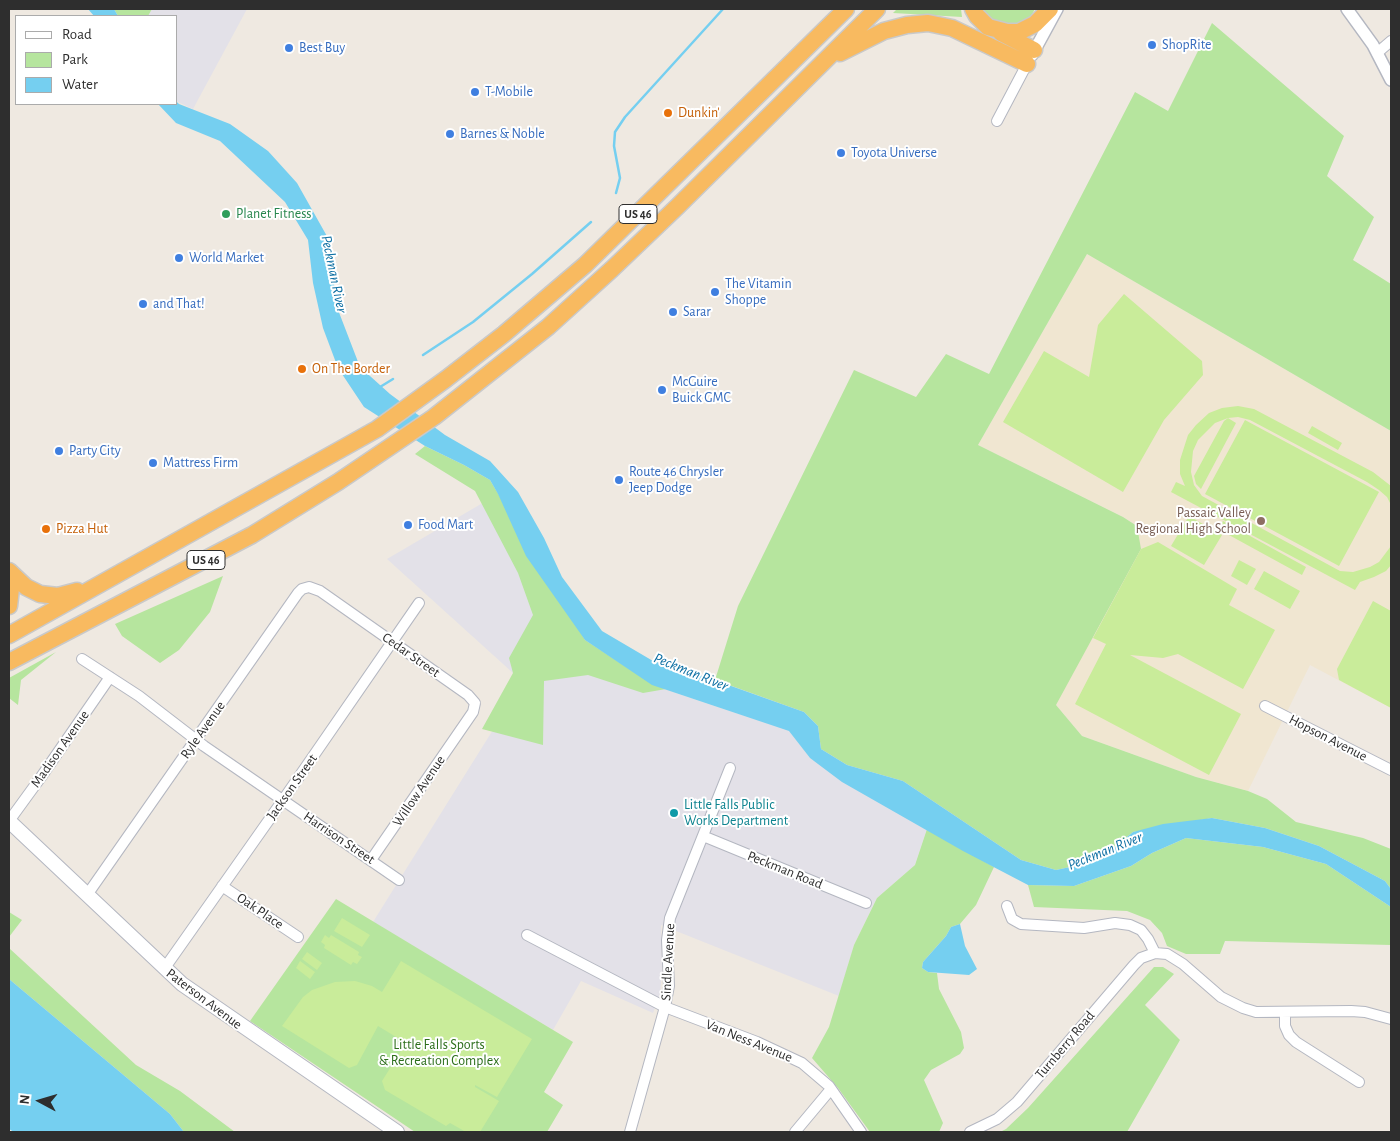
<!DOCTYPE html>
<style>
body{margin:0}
#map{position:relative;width:1400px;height:1141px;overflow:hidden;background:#efe9e1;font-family:"Alegreya Sans",sans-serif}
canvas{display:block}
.frame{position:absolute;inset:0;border:10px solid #2e2e2e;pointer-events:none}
.legend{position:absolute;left:15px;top:15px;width:162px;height:90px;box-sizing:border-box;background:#fff;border:1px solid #ababab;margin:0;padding:6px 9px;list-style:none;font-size:15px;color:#2e2e2e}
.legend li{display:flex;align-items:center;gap:10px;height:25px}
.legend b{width:25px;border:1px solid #ababab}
.north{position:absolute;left:15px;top:1076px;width:50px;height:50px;-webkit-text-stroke:4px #fff;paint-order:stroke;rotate:276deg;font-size:14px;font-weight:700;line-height:20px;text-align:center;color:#2e2e2e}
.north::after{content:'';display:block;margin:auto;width:18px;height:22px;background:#2e2e2e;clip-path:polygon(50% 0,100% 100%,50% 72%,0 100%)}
</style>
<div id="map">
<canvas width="1400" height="1141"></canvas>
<div class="frame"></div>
<ul class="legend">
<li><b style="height:6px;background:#fff"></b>Road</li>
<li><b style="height:14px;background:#b6e59e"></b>Park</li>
<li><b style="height:14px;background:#75cff0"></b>Water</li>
</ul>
<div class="north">N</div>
</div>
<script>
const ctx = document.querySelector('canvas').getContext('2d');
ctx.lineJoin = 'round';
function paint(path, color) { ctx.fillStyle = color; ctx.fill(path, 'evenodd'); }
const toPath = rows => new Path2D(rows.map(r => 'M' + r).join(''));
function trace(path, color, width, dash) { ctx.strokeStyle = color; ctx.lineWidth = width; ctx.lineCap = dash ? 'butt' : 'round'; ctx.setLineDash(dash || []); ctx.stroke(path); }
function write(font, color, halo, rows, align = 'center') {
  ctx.font = font + ' "Alegreya Sans",sans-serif'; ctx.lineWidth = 4; ctx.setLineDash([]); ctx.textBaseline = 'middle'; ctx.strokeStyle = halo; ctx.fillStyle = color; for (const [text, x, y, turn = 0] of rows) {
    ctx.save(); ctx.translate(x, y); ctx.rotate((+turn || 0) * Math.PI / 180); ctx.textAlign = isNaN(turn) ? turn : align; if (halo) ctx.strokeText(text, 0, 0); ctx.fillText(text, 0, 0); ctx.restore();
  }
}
const industrial = toPath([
 [152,9,247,9,193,109,176,101,176,16,148,16],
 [498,494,526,556,652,685,790,731,810,758,927,829,915,865,877,898,854,945,839,996,661,925,662,972,660,994,653,1013,581,981,553,1030,373,922,516,693,513,673,387,559]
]);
const education = toPath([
 [1087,254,1391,431,1391,708,1310,665,1248,791,1196,777,1082,736,1056,705,1137,526,1123,517,978,445]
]);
const green = toPath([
 [114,9,152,9,148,16,118,16],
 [897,9,961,9,962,17,893,13],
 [976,9,1035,9,1028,21,1016,26,994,26],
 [1212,23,1344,136,1327,176,1374,217,1353,260,1391,284,1391,431,1087,254,978,445,1123,517,1137,526,1141,549,1056,705,1082,736,1196,777,1248,791,1267,799,1296,822,1363,838,1391,849,1391,889,1385,881,1319,846,1265,828,1212,818,1133,832,1106,854,1084,864,1056,870,1021,860,903,781,847,765,821,749,818,726,804,712,715,680,738,606,854,370,916,397,946,354,989,374,1135,92,1168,111],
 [425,446,464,465,490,480,585,640,643,678,666,689,643,693,588,675,544,681,543,745,482,729,513,673,509,658,533,615,518,573,475,491,415,454],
 [223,576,210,612,179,650,160,663,122,636,115,624],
 [56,652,21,680,18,705,9,698,9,678],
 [927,829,994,867,976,905,960,924,951,927,946,936,923,962,922,968,928,972,937,973,939,989,961,1032,964,1048,960,1054,931,1070,924,1080,943,1123,939,1132,870,1132,838,1088,812,1058,829,1027,854,945,877,898,915,865],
 [1186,838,1263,847,1326,864,1391,907,1391,945,1225,941,1220,954,1186,954,1167,946,1162,933,1150,920,1127,911,1034,907,1028,885,1074,886,1131,866,1152,853],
 [336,899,573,1042,544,1092,563,1105,547,1132,415,1132,250,1021],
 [9,912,22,920,9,937],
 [9,948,136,1065,180,1091,235,1132,184,1132,170,1114,9,979],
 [1154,967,1163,967,1174,974,1145,1005,1180,1040,1127,1132,1000,1132,1006,1129,1028,1108]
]);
const pitch = toPath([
 [1124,294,1202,361,1203,375,1164,420,1123,492,1003,422,1044,351,1089,377,1098,325],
 [1238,406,1254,409,1373,472,1391,486,1391,505,1387,497,1379,490,1367,482,1250,420,1238,417,1228,418,1236,423,1201,489,1196,484,1194,476,1224,421,1228,418,1215,423,1198,440,1193,451,1191,472,1194,485,1202,496,1340,571,1353,572,1370,567,1379,562,1391,546,1391,565,1386,571,1374,577,1360,582,1355,590,1171,492,1176,482,1185,486,1180,474,1180,460,1188,435,1196,425,1209,413,1222,408],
 [1245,420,1379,492,1339,566,1205,494],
 [1312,426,1342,443,1338,450,1308,433],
 [1189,516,1222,535,1204,565,1171,546],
 [1223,521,1306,567,1302,575,1218,529],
 [1158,542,1237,589,1229,605,1275,630,1243,689,1178,654,1163,658,1130,655,1241,714,1209,775,1075,704,1106,644,1093,638,1141,549],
 [1239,560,1256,569,1247,585,1231,576],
 [1264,571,1300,591,1290,609,1254,589],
 [1373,601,1391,611,1391,708,1339,680,1337,669],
 [342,918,370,935,362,947,334,931],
 [325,935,329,938,331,935,359,952,358,955,362,957,357,964,353,962,351,965,324,948,325,945,321,942],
 [307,952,322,963,317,970,302,959],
 [300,961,315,972,310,979,296,968],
 [401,961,532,1039,497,1097,475,1085,475,1087,499,1101,480,1132,466,1132,450,1123,446,1126,385,1090,382,1081,406,1043,378,1026,357,1065,349,1068,282,1026,303,997,312,990,335,982,355,981,372,986,382,992]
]);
const water = toPath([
 [88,9,114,9,118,16,94,16],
 [176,101,179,104,230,124,268,151,297,183,328,238,333,261,335,302,360,367,390,394,445,435,490,461,518,492,544,538,562,577,602,631,653,661,706,677,804,712,818,726,821,749,847,765,903,781,1021,860,1056,870,1084,864,1106,854,1133,832,1163,824,1212,818,1265,828,1319,846,1385,881,1391,889,1391,907,1326,864,1263,847,1186,838,1152,853,1131,866,1074,886,1028,885,963,851,842,782,810,758,789,731,652,685,585,640,526,556,498,494,490,480,464,465,425,446,364,407,338,368,323,328,313,283,308,240,285,202,220,141,176,123,158,104,176,104],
 [960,924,965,946,977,969,969,975,928,972,922,968,923,962,946,936,951,927],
 [9,979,170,1114,184,1132,14,1132,9,1129]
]);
const stream = toPath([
 [616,193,620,178,614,146,615,132,625,117,723,9],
 [423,355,473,322,532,274,591,222],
 [380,387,393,379]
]);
const minor = toPath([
 [1377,53,1391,41],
 [997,121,1027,64],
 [82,659,139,696,204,746,399,880],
 [1265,706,1391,770],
 [9,821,41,777,110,677],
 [703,836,866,903],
 [222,886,298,937],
 [87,895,298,593,302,589,309,587,320,591,468,695,475,703,473,712,371,860],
 [1007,906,1012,919,1021,924,1084,928,1115,923,1130,925,1141,930,1148,939,1155,953],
 [527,935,665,1007,757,1042,802,1063,829,1086,861,1132],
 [164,969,283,800,419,603],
 [1285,1012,1285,1026,1289,1035,1296,1042,1359,1082],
 [630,1132,665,1007,669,986,667,940,670,918,730,768],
 [795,1132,831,1089],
 [970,1132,997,1119,1017,1102,1134,965,1141,958,1155,953,1167,954,1183,964,1221,997,1243,1008,1256,1012,1351,1011,1365,1012,1391,1019]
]);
const tertiary = toPath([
 [1347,9,1373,45,1391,80],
 [1032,55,1057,9]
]);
const secondary = toPath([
 [9,821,182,984,397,1132]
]);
const trunk = toPath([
 [973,9,977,16,988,27,1007,32,1019,32,1035,24,1050,9],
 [1001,33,1034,50],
 [840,53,884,31,907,25,928,23,952,28,1027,64],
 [9,571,26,587,40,594,58,596,77,591],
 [9,576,11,588,9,606],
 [9,635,377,429,446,379,504,334,585,265,846,9],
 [9,662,252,535,338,482,434,417,548,327,612,269,678,206,877,9]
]);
const markers = [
 [1152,45,5,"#3f7fe0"],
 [289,48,5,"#3f7fe0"],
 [475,92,5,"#3f7fe0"],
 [668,113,5,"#e8710a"],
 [450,134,5,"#3f7fe0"],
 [841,153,5,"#3f7fe0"],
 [226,214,5,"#2e9e5b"],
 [179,258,5,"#3f7fe0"],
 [715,292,5,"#3f7fe0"],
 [143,304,5,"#3f7fe0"],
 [673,312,5,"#3f7fe0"],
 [302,369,5,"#e8710a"],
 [662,390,5,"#3f7fe0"],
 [59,451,5,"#3f7fe0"],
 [153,463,5,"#3f7fe0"],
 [619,480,5,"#3f7fe0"],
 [1261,521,5,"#8d6e63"],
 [408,525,5,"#3f7fe0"],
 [46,529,5,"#e8710a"],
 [674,813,5,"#0f9aa8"]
];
const shields = [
 [638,214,38],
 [206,560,38]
];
const shieldNames = [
 ["US 46",638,214],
 ["US 46",206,560]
];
const shopNames = [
 ["ShopRite",1162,45],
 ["Best Buy",299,48],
 ["T-Mobile",485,92],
 ["Barnes & Noble",460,134],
 ["Toyota Universe",851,153],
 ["World Market",189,258],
 ["The Vitamin",725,284],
 ["Shoppe",725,300],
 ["and That!",153,304],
 ["Sarar",683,312],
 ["McGuire",672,382],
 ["Buick GMC",672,398],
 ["Party City",69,451],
 ["Mattress Firm",163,463],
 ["Route 46 Chrysler",629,472],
 ["Jeep Dodge",629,488],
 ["Food Mart",418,525]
];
const foodNames = [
 ["Dunkin'",678,113],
 ["On The Border",312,369],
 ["Pizza Hut",56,529]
];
const leisureNames = [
 ["Planet Fitness",236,214]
];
const educationNames = [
 ["Passaic Valley",1251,513],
 ["Regional High School",1251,529]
];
const streetNames = [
 ["Cedar Street",411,655,35],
 ["Ryle Avenue",203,730,-55],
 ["Hopson Avenue",1328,738,27],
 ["Madison Avenue",60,749,-55],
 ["Jackson Street",292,787,-55],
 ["Willow Avenue",419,791,-56],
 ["Harrison Street",339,838,34],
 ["Peckman Road",785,870,22],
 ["Oak Place",260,911,34],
 ["Sindle Avenue",668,962,-87],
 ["Paterson Avenue",204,999,37],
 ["Van Ness Avenue",749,1041,22],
 ["Turnberry Road",1065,1045,-50]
];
const cultureNames = [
 ["Little Falls Public",684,805],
 ["Works Department",684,821]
];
const parkNames = [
 ["Little Falls Sports",439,1045],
 ["& Recreation Complex",439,1061]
];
const waterNames = [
 ["Peckman River",334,274,78],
 ["Peckman River",691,672,22],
 ["Peckman River",1105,851,-22]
];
paint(industrial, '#e3e1e8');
paint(education, '#f0e6d1');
paint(green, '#b6e59e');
paint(pitch, '#c9ec9a');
paint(water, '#75cff0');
trace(stream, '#75cff0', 2.5);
trace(minor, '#b4b7c1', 12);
trace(tertiary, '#b4b7c1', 14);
trace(secondary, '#b4b7c1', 16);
trace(trunk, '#c9c9c9', 19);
trace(minor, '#fff', 10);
trace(tertiary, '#fff', 11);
trace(secondary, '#fff', 14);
trace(trunk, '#f8ba60', 16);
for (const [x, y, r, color] of markers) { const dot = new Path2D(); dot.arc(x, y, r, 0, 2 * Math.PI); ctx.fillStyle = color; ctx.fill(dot); trace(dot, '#fff', 2); }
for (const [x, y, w] of shields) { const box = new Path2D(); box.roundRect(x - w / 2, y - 9.5, w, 19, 4); ctx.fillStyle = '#fff'; ctx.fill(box); trace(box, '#2e2e2e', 1); }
write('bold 12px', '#2e2e2e', null, shieldNames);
write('14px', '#366cbe', '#fff', shopNames, 'left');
write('14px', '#c56008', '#fff', foodNames, 'left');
write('14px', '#27864d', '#fff', leisureNames, 'left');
write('14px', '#785e54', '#fff', educationNames, 'right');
write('14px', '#2e2e2e', '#fff', streetNames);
write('14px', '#0d838f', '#fff', cultureNames, 'left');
write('14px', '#2c6e1b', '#fff', parkNames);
write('italic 15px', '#0d6fa3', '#fff', waterNames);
</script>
